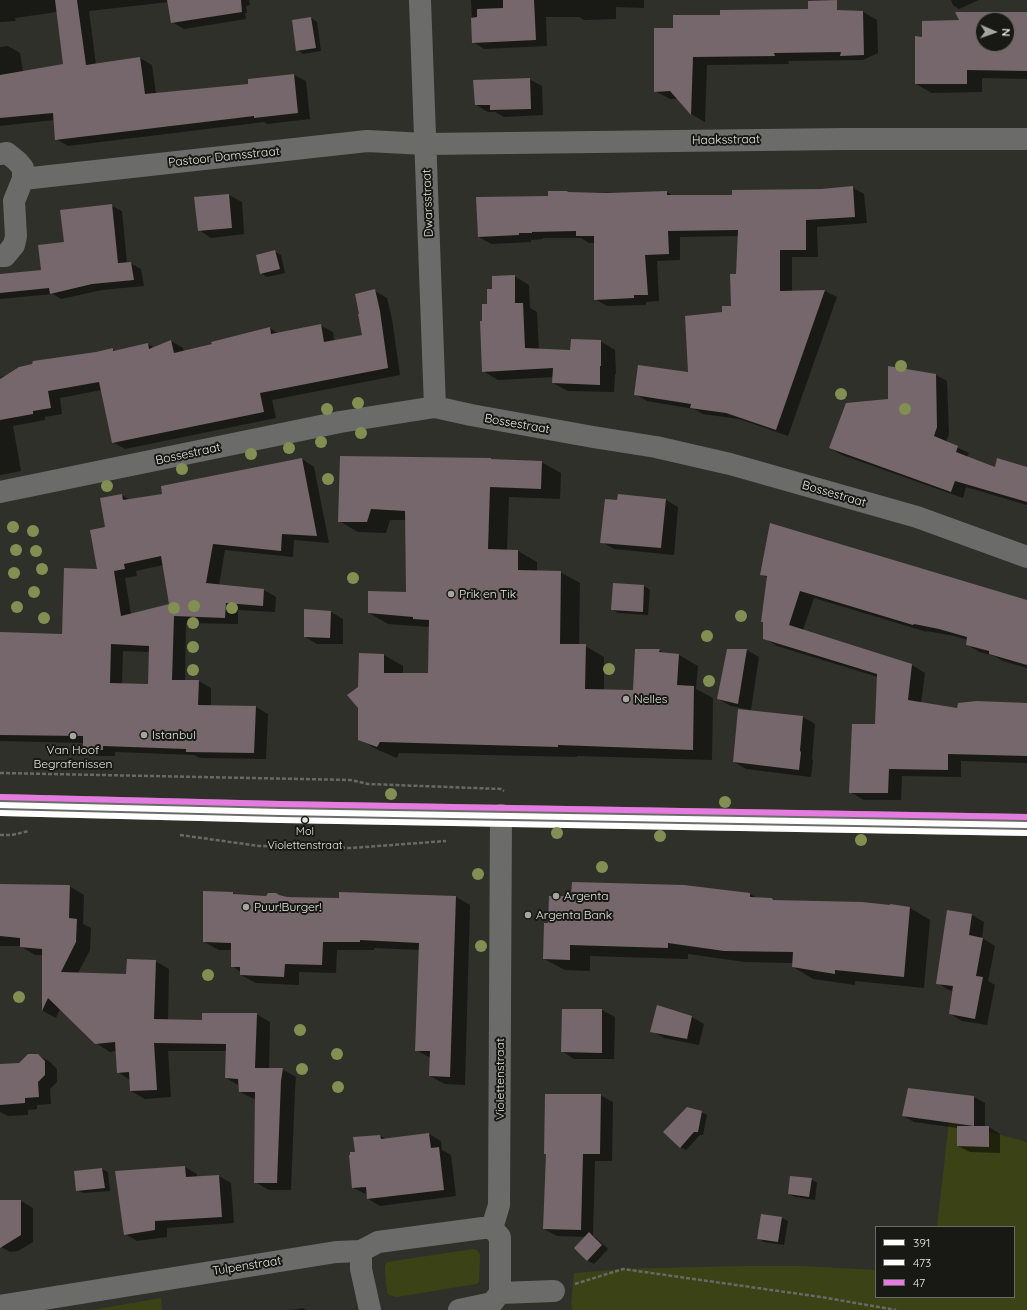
<!DOCTYPE html>
<style>
body{margin:0}
#map{position:relative;width:1027px;height:1310px;overflow:hidden;background:#2f302a;font-family:Quicksand,sans-serif}
canvas{display:block}
.legend{position:absolute;left:875px;top:1226px;width:140px;height:72px;box-sizing:border-box;background:#181915;border:1px solid #6a6b66;margin:0;padding:5px 7px;list-style:none;font-size:12px;color:#e4e6df}
.legend li{display:flex;align-items:center;gap:8px;height:20px}
.legend b{width:20px;border:1px solid #6a6b66}
.north{position:absolute;left:975px;top:12px;width:40px;height:40px;box-sizing:border-box;background:#181915;border:1px solid #6a6b66;border-radius:50%;rotate:92deg;font-size:11px;font-weight:700;line-height:16px;text-align:center;color:#e4e6df}
.north::after{content:'';display:block;margin:auto;width:14px;height:18px;background:#a5a6a0;clip-path:polygon(50% 0,100% 100%,50% 72%,0 100%)}
</style>
<div id="map">
<canvas width="1027" height="1310"></canvas>
<ul class="legend">
<li><b style="height:5px;background:#fff"></b>391</li>
<li><b style="height:5px;background:#fff"></b>473</li>
<li><b style="height:5px;background:#e57be0"></b>47</li>
</ul>
<div class="north">N</div>
</div>
<script>
const ctx = document.querySelector('canvas').getContext('2d');
ctx.lineJoin = 'round';
function paint(path, color) { ctx.fillStyle = color; ctx.fill(path, 'evenodd'); }
const toPath = rows => new Path2D(rows.map(r => 'M' + r).join(''));
function trace(path, color, width, dash) { ctx.strokeStyle = color; ctx.lineWidth = width; ctx.lineCap = dash ? 'butt' : 'round'; ctx.setLineDash(dash || []); ctx.stroke(path); }
function write(font, color, halo, rows, align = 'center') {
  ctx.font = font + ' Quicksand,sans-serif'; ctx.lineWidth = 4; ctx.setLineDash([]); ctx.textBaseline = 'middle'; ctx.strokeStyle = halo; ctx.fillStyle = color; for (const [text, x, y, turn = 0] of rows) {
    ctx.save(); ctx.translate(x, y); ctx.rotate((+turn || 0) * Math.PI / 180); ctx.textAlign = isNaN(turn) ? turn : align; if (halo) ctx.strokeText(text, 0, 0); ctx.fillText(text, 0, 0); ctx.restore();
  }
}
const green = toPath([
 [949,1121,1027,1142,1027,1310,573,1310,571,1305,574,1273,623,1269,742,1266,800,1266,876,1270,876,1297,1014,1297,1014,1227,937,1227],
 [473,1249,477,1250,480,1255,479,1282,476,1284,397,1297,389,1295,387,1292,385,1270,385,1266,387,1262],
 [161,1298,162,1310,92,1310]
]);
const shadow = toPath([
 [0,0,249,0,250,5,246,6,247,13,245,13,246,19,184,29,172,22,169,2,89,11,96,65,140,58,152,65,156,94,249,85,294,75,306,81,310,119,267,124,264,122,68,146,56,139,54,120,0,126,0,47,8,46,20,53,23,72,64,65,57,12,15,18,16,21,0,22],
 [471,0,644,0,644,8,616,7,616,19,584,20,579,17,546,17,547,46,484,49,473,42],
 [951,0,979,0,959,9,953,5],
 [863,12,877,20,878,53,863,60,788,61,789,64,707,65,705,122,691,114,678,99,670,99,655,91,674,29],
 [1027,13,1027,79,982,78,982,92,932,93,916,84,992,44,1007,44,1007,20,992,20],
 [311,18,317,22,321,51,303,54,297,50],
 [529,79,542,86,543,115,504,117,495,112,488,112,476,105],
 [852,187,864,194,867,223,817,227,818,257,792,257,792,291,825,291,837,297,788,436,739,419,703,414,694,409,647,401,635,394,689,373,724,313,732,307,737,275,739,236,680,237,680,260,657,261,659,301,646,302,646,305,607,306,595,299,595,243,589,243,581,238,543,238,543,239,531,240,531,242,491,244,479,237,549,197,570,193,667,192,673,196,733,196],
 [229,195,242,202,244,234,211,238,199,230,195,198],
 [112,206,122,211,127,263,130,263,141,269,144,286,102,290,61,299,53,294,0,299,0,275,42,270,65,243],
 [275,252,281,255,285,273,267,277,261,273],
 [514,276,529,285,530,308,537,312,539,350,571,351,600,341,615,350,616,374,615,374,614,392,568,391,553,383,554,377,498,380,483,371,483,322,488,304,493,290],
 [375,291,387,298,392,319,400,375,272,400,276,418,125,449,113,442,101,390,60,398,62,414,45,417,45,420,13,426,21,471,0,475,0,402,16,399,0,377,35,370,112,349,117,351,148,344,155,348,171,341,183,348,184,352,270,328,279,334,320,325,333,332,334,341,363,335],
 [936,375,947,381,949,434,946,442,969,453,967,457,995,468,1027,468,1027,505,966,487,963,498,842,455,830,448,889,399],
 [302,459,314,467,329,543,294,540,293,557,225,550,219,585,264,590,276,597,275,612,238,610,238,624,186,623,185,681,199,681,211,688,211,706,256,707,268,714,266,759,200,758,194,755,115,752,115,756,96,756,84,749,84,743,0,741,0,633,63,635,98,570,106,528,101,499,122,495,130,500,163,494],
 [163,565,170,604,131,614,125,578,137,576,136,571],
 [123,651,150,652,149,685,122,684],
 [491,459,494,460,541,462,561,473,560,499,509,497,507,550,518,551,537,562,537,571,560,572,580,583,579,645,585,646,604,657,604,690,634,691,659,650,666,654,679,655,698,666,696,689,713,698,712,760,577,756,577,757,399,753,397,758,378,750,359,739,360,654,384,655,403,666,403,674,429,674,430,627,388,624,369,613,407,593,406,520,390,520,386,533,358,532,339,521],
 [666,500,678,507,674,555,614,549,602,542,618,501],
 [761,574,1027,600,1027,668,1003,661,994,656,980,652,967,645,968,640,954,636,927,631,927,632,814,598,803,630,912,665,925,673,921,704,958,710,1027,704,1027,763,961,761,961,777,902,776,901,800,864,800,850,792,876,725,878,677,777,646,764,638,768,578],
 [614,584,644,586,650,590,648,615,618,613,612,610],
 [331,612,343,619,343,644,317,644,305,637],
 [728,650,747,650,759,657,751,710,731,706,718,699],
 [739,711,803,717,815,724,812,759,813,760,811,777,746,769,734,762],
 [0,885,69,886,84,895,83,924,91,928,90,950,78,973,127,975,155,961,169,969,168,1020,203,1021,256,1014,270,1022,269,1069,282,1069,296,1077,295,1089,291,1190,269,1190,255,1182,256,1100,240,1092,240,1086,226,1078,227,1051,168,1051,171,1097,145,1099,131,1091,130,1080,118,1072,116,1051,110,1052,96,1043,60,1009,56,1018,43,1011,43,955,35,955,20,946,0,946],
 [233,893,237,895,340,899,456,897,470,905,465,1085,445,1084,430,1076,431,1058,416,1050,420,950,374,948,374,950,337,950,336,973,299,972,299,985,256,983,241,975,241,972,232,966,232,950,219,950,204,942],
 [750,894,757,898,772,899,775,901,891,906,910,908,930,920,924,988,855,981,855,985,813,979,793,967,793,963,745,962,688,954,688,959,590,956,590,971,565,970,544,959,545,924],
 [947,912,972,915,984,922,982,938,995,946,988,981,995,985,987,1025,962,1021,950,1014,953,991,949,990,937,983],
 [563,1010,602,1010,615,1017,614,1059,574,1059,562,1051],
 [692,1017,704,1024,699,1045,664,1038,652,1031],
 [38,1055,50,1062,57,1069,57,1082,50,1089,51,1104,37,1105,37,1109,28,1110,28,1115,8,1116,0,1112,0,1065,19,1064],
 [600,1095,613,1102,612,1161,595,1161,593,1235,608,1249,594,1264,588,1261,575,1248,586,1237,557,1236,544,1229,547,1154],
 [974,1097,985,1103,985,1127,989,1127,1000,1134,1000,1153,970,1152,958,1146,958,1128,914,1122,904,1116],
 [701,1112,707,1115,703,1135,700,1135,686,1150,680,1147],
 [429,1134,441,1141,442,1150,451,1155,456,1196,380,1206,368,1199,368,1195,353,1188,356,1153,354,1138,380,1136,387,1139],
 [185,1167,197,1174,197,1177,219,1176,231,1183,234,1223,167,1228,167,1237,137,1241,125,1234],
 [102,1169,108,1172,110,1191,83,1193,77,1190],
 [811,1179,817,1183,815,1200,795,1197,789,1194],
 [0,1201,21,1201,33,1208,33,1242,18,1251,10,1252,0,1246],
 [782,1218,788,1221,784,1245,764,1242,758,1238],
 [303,1308,306,1310,291,1310]
]);
const building = toPath([
 [55,0,77,0,86,65,140,57,145,94,248,84,248,79,294,74,298,113,254,118,254,116,55,140,53,113,0,118,0,75,63,64],
 [167,0,241,0,242,12,171,23],
 [503,0,534,0,536,40,472,43,471,18,477,17,477,9,503,8],
 [837,0,837,10,863,11,864,55,840,56,841,52,774,53,775,56,693,57,691,115,670,91,654,92,654,28,673,28,673,15,720,15,720,10,808,9,808,1],
 [955,12,1027,12,1027,71,967,70,967,84,915,84,915,36,922,37,922,21,959,20],
 [983,20,1007,20,1007,44,983,44],
 [311,17,316,48,296,51,292,20],
 [530,78,531,109,490,110,490,105,475,105,473,80],
 [853,186,855,217,806,220,806,250,780,250,780,291,825,290,776,430,726,413,690,408,691,404,634,395,638,365,688,372,685,316,722,312,722,306,731,306,730,274,736,274,738,230,668,231,669,254,645,255,648,295,634,295,634,298,594,300,594,236,576,236,576,231,532,232,532,233,519,233,519,235,478,237,476,197,548,196,548,191,567,191,568,192,606,193,667,191,667,195,732,195,732,190,821,189],
 [229,194,232,228,198,231,194,197],
 [112,204,118,263,131,262,134,280,92,284,50,294,49,288,0,293,0,274,41,270,38,245,64,242,60,210],
 [275,250,280,269,260,274,256,255],
 [515,275,515,303,523,303,525,348,570,350,571,339,601,340,601,366,600,366,600,385,552,383,553,368,482,372,480,321,482,321,482,304,487,304,487,289,492,289,492,276],
 [375,289,380,311,388,368,260,393,264,412,112,443,99,382,48,391,51,408,33,411,33,414,0,420,0,379,19,367,32,364,33,361,96,352,113,348,113,351,148,343,149,349,171,340,174,353,212,344,211,342,270,327,271,334,321,324,324,342,362,335,358,314,359,314,355,294],
 [888,366,936,374,937,427,934,436,958,446,956,452,995,467,997,458,1027,467,1027,502,955,481,951,492,829,448,846,403,888,399],
 [340,456,491,458,491,459,542,461,541,489,490,487,488,549,518,550,518,570,561,571,560,644,586,644,585,689,633,690,635,649,660,649,659,652,679,654,677,685,694,686,693,750,558,745,558,747,380,742,377,747,358,740,358,708,347,695,358,687,359,653,384,654,384,673,428,673,429,620,413,619,413,617,368,613,368,591,406,592,405,511,371,509,367,522,338,522],
 [302,458,317,536,282,534,281,551,213,544,206,583,264,589,263,606,226,603,225,618,174,616,172,680,199,680,198,705,256,706,254,753,186,752,186,749,103,746,103,750,83,750,83,736,0,735,0,632,62,634,64,568,97,569,90,530,105,527,100,498,122,494,123,500,162,494,161,486],
 [161,556,169,604,121,616,114,571,125,569,124,564],
 [111,644,149,646,148,684,110,683],
 [618,494,666,499,661,548,600,543,605,499,617,500],
 [770,523,1027,600,1027,665,989,654,989,651,966,645,967,637,939,629,914,624,913,625,800,591,789,625,912,664,908,700,957,708,958,703,977,701,1027,703,1027,756,948,754,948,770,889,769,888,793,849,793,852,724,875,724,877,674,763,639,763,622,761,622,767,576,760,575],
 [613,583,644,585,643,612,611,610],
 [304,609,331,611,330,638,304,637],
 [727,649,747,649,738,704,717,699],
 [738,709,803,716,800,751,801,752,799,770,733,762],
 [572,882,684,885,750,893,750,897,772,898,773,900,862,902,890,905,890,904,910,907,904,977,835,970,835,974,792,967,793,952,724,951,668,943,668,948,570,945,570,960,543,959,544,923,548,923,549,896,571,896],
 [0,884,69,885,70,886,69,918,77,919,76,942,61,972,126,974,127,959,156,960,154,1019,202,1020,202,1013,257,1013,255,1068,283,1068,281,1081,277,1183,254,1183,255,1092,239,1092,238,1079,225,1078,226,1044,154,1043,157,1090,130,1091,129,1072,117,1073,115,1042,95,1044,48,998,42,1011,42,949,20,947,20,938,0,936],
 [203,891,233,892,233,894,266,896,268,893,276,893,279,895,287,897,339,898,339,892,456,896,450,1077,429,1076,430,1051,415,1051,419,943,360,940,360,942,323,942,322,965,285,964,284,977,240,975,240,967,231,967,231,943,203,942],
 [947,910,972,914,969,935,983,938,976,976,983,977,975,1019,949,1014,953,986,936,984],
 [657,1005,692,1016,687,1039,650,1032],
 [562,1009,602,1009,602,1053,561,1052],
 [28,1054,38,1054,45,1061,45,1075,38,1082,39,1097,25,1098,25,1103,0,1105,0,1064,19,1063],
 [908,1088,974,1096,974,1126,902,1116],
 [545,1094,601,1094,600,1154,583,1154,581,1230,543,1229,546,1154,544,1154],
 [687,1107,702,1111,698,1132,694,1132,680,1148,663,1132],
 [957,1126,989,1126,989,1147,957,1146],
 [429,1133,431,1148,439,1147,444,1190,367,1199,366,1187,352,1188,349,1155,350,1155,350,1152,355,1152,353,1137,380,1135,381,1139],
 [185,1166,186,1177,219,1175,222,1217,155,1221,155,1230,124,1235,115,1171],
 [102,1168,105,1188,76,1191,74,1171],
 [790,1176,812,1178,809,1197,788,1194],
 [0,1200,21,1200,21,1235,0,1248],
 [761,1214,782,1217,778,1242,757,1239],
 [589,1232,602,1245,587,1261,574,1248]
]);
const path = toPath([
 [0,773,351,780,368,784,501,789,504,791],
 [0,835,12,835,29,831],
 [180,835,259,846,351,848,446,841],
 [575,1284,623,1269,821,1297,896,1310]
]);
const minor = toPath([
 [420,0,435,407],
 [0,154,7,153,17,161,23,168,23,179,14,201,16,236,14,245,5,256,0,256],
 [23,179,367,141,426,144,844,139,1027,139],
 [0,492,340,422,435,407,471,415,593,437,656,447,730,464,917,517,1027,557],
 [492,1228,499,1205,501,815],
 [361,1251,361,1269,370,1310],
 [500,1293,554,1291],
 [0,1306,336,1252,361,1251,378,1242,483,1228,492,1228],
 [459,1310,492,1303,500,1293,500,1237,492,1228]
]);
const primary = toPath([
 [0,805,280,812,1027,825]
]);
const bus1 = toPath([
 [0,805,280,812,1027,825]
]);
const bus2 = toPath([
 [0,813,280,820,1027,833]
]);
const bus3 = toPath([
 [0,797,280,804,1027,817]
]);
const trees = [
 [901,366],
 [841,394],
 [358,403],
 [327,409],
 [905,409],
 [361,433],
 [321,442],
 [289,448],
 [251,454],
 [182,469],
 [328,479],
 [107,486],
 [13,527],
 [33,531],
 [16,550],
 [36,551],
 [42,569],
 [14,573],
 [353,578],
 [34,592],
 [194,606],
 [17,607],
 [174,608],
 [232,608],
 [741,616],
 [44,618],
 [193,623],
 [707,636],
 [193,647],
 [609,669],
 [193,670],
 [709,681],
 [391,794],
 [725,802],
 [557,833],
 [660,836],
 [861,840],
 [602,867],
 [478,874],
 [481,946],
 [208,975],
 [19,997],
 [300,1030],
 [337,1054],
 [302,1069],
 [338,1087]
];
const markers = [
 [451,594,4,"#a5a6a0"],
 [626,699,4,"#a5a6a0"],
 [144,735,4,"#a5a6a0"],
 [73,736,4,"#a5a6a0"],
 [305,820,3.5,"#e4e6df"],
 [556,896,4,"#a5a6a0"],
 [246,907,4,"#a5a6a0"],
 [528,915,4,"#a5a6a0"]
];
const busNames = [
 ["Mol",305,832],
 ["Violettenstraat",305,846]
];
const streetNames = [
 ["Haaksstraat",726,140,-1],
 ["Pastoor Damsstraat",224,157,-6],
 ["Dwarsstraat",428,203,-92],
 ["Bossestraat",517,424,10],
 ["Bossestraat",188,454,-12],
 ["Bossestraat",834,494,16],
 ["Violettenstraat",500,1079,-90],
 ["Tulpenstraat",247,1266,-9]
];
const poiNames = [
 ["Prik en Tik",459,594],
 ["Nelles",634,699],
 ["Istanbul",152,735],
 ["Van Hoof",73,750,"center"],
 ["Begrafenissen",73,764,"center"],
 ["Argenta",564,896],
 ["Puur!Burger!",254,907],
 ["Argenta Bank",536,915]
];
paint(green, '#3b4316');
paint(shadow, '#0007');
paint(building, '#75676b');
trace(path, '#686866', 2.5, [4, 2]);
trace(minor, '#6b6c6a', 22);
trace(primary, '#6b6c69', 22);
trace(bus1, '#fff', 6);
trace(bus2, '#fff', 6);
trace(bus3, '#e57be0', 6);
ctx.fillStyle = '#838f52';
for (const [x, y] of trees) { ctx.beginPath(); ctx.arc(x, y, 6, 0, 2 * Math.PI); ctx.fill(); }
for (const [x, y, r, color] of markers) { const dot = new Path2D(); dot.arc(x, y, r, 0, 2 * Math.PI); ctx.fillStyle = color; ctx.fill(dot); trace(dot, '#181915', 1.5); }
write('11px', '#e4e6df', '#181915', busNames);
write('12px', '#e4e6df', '#181915', streetNames);
write('12px', '#e4e6df', '#181915', poiNames, 'left');
</script>
